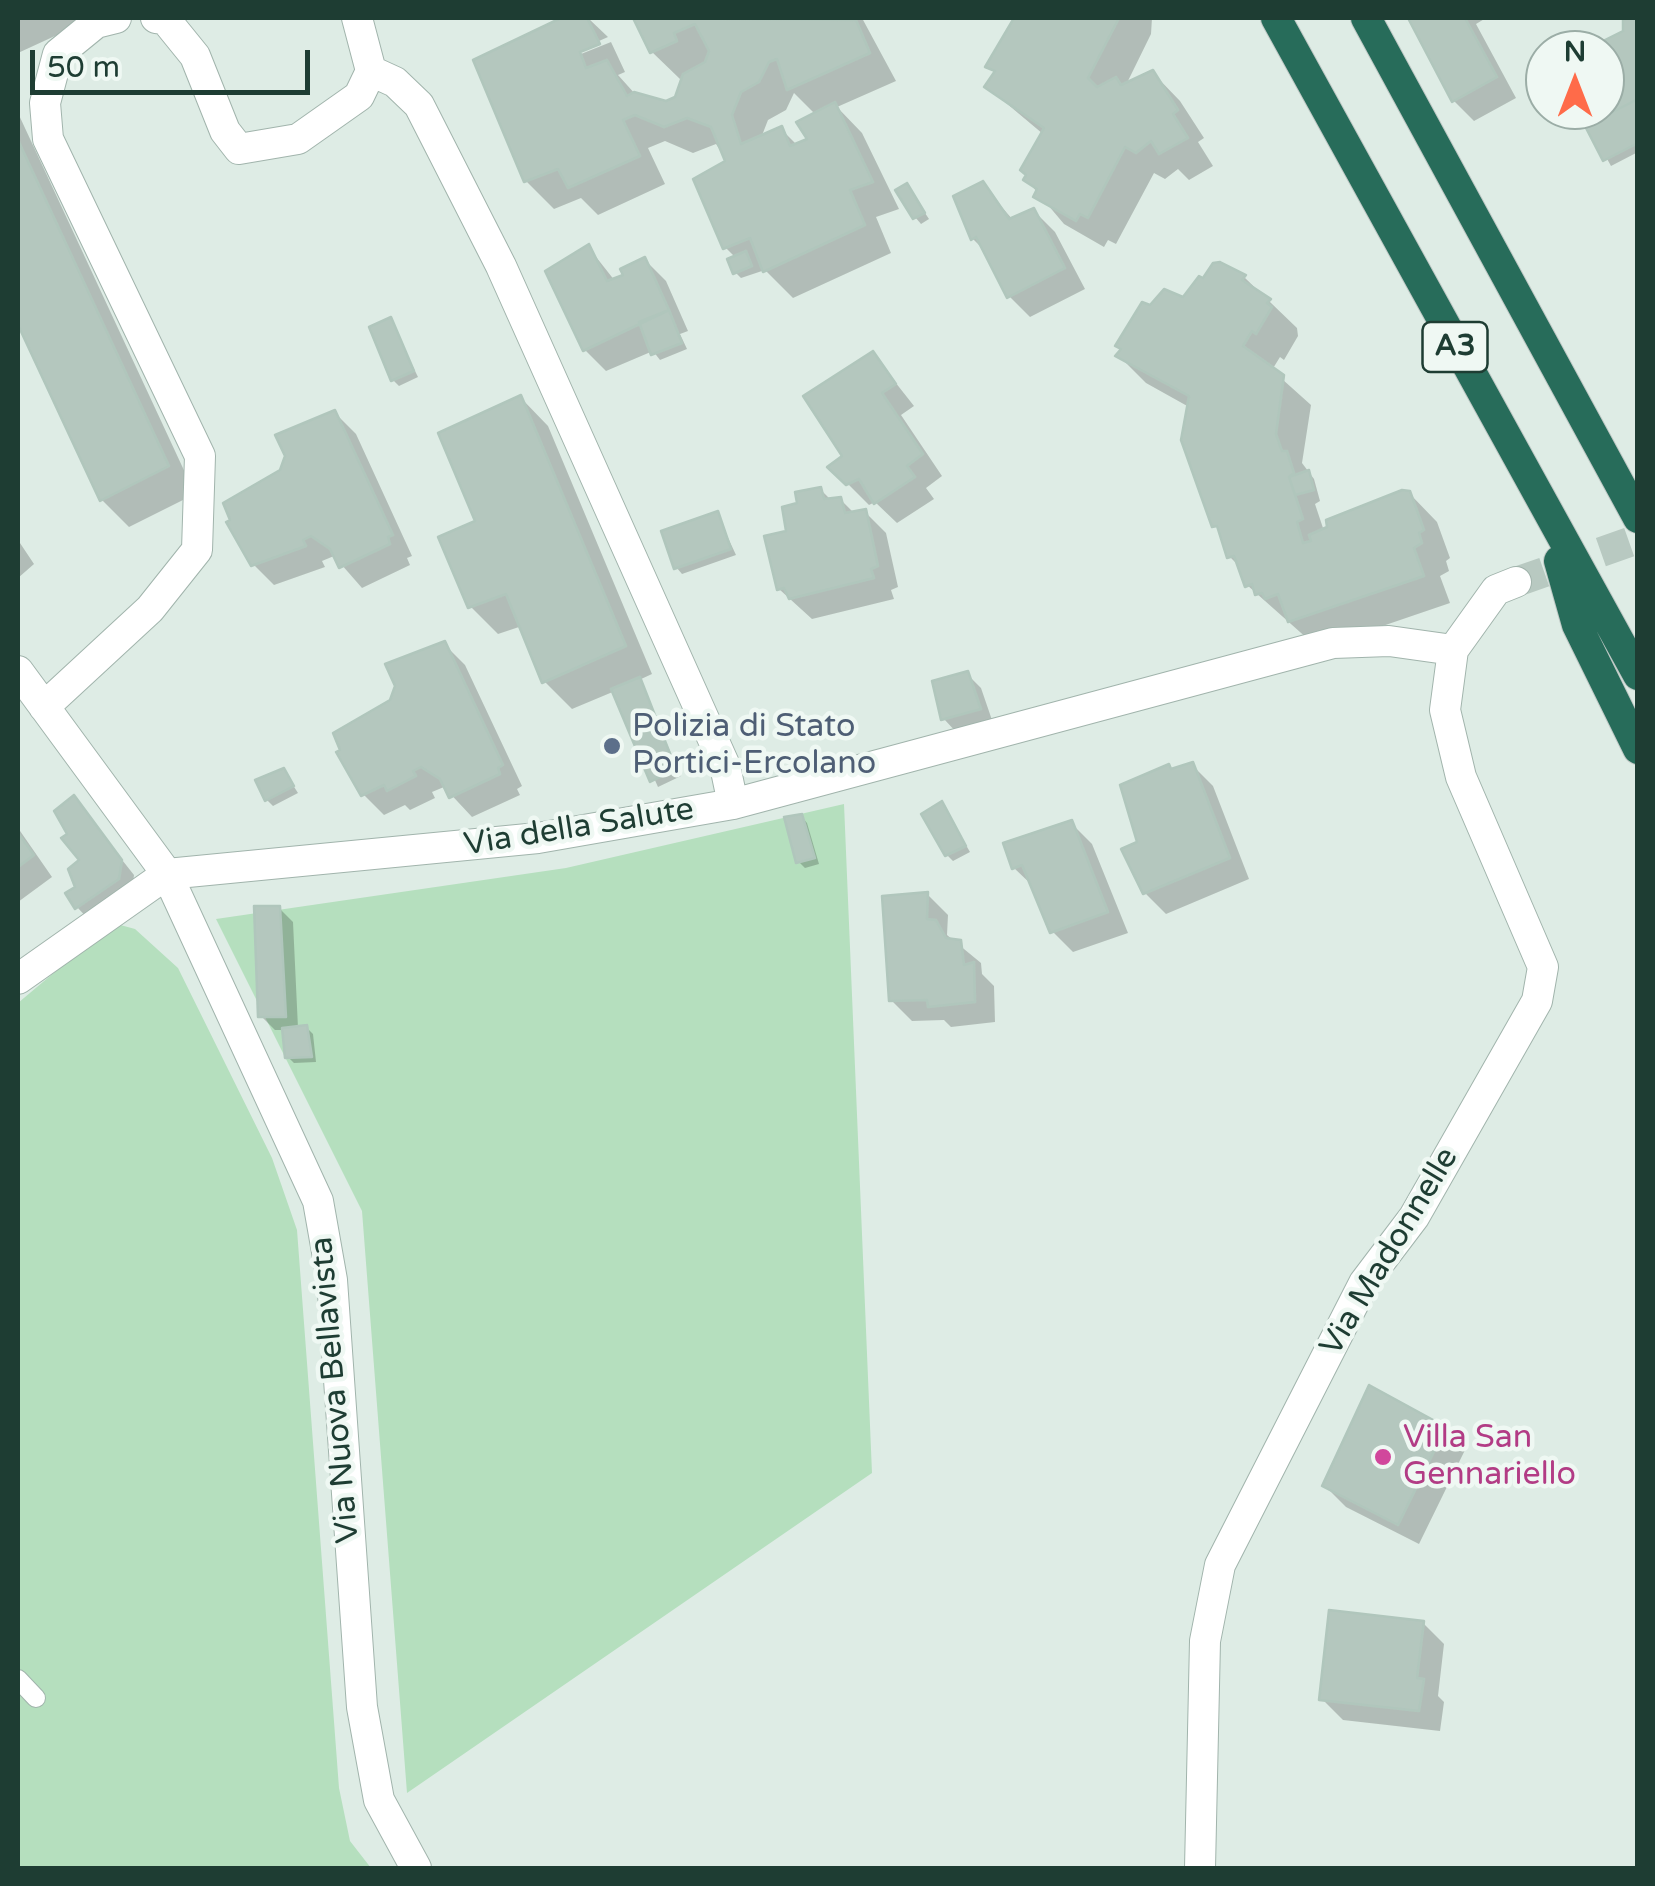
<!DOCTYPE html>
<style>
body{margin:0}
#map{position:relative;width:1655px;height:1886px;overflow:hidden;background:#deece5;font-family:"Varela Round",sans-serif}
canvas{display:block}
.frame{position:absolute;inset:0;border:20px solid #1e3d33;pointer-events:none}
.north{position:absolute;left:1525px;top:30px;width:100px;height:100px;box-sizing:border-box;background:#eff8f3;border:2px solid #9bada6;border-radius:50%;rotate:0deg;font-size:28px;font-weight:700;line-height:40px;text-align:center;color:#1e3d33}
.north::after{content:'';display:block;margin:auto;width:35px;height:45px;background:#ff6b49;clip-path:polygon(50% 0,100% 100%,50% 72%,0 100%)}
.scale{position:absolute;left:30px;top:50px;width:280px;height:45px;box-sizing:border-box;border:5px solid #1e3d33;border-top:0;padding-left:12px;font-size:30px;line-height:35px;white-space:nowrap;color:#1e3d33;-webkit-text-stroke:8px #eff8f3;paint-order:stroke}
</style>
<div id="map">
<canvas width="1655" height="1886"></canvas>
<div class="frame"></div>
<div class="north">N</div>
<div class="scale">50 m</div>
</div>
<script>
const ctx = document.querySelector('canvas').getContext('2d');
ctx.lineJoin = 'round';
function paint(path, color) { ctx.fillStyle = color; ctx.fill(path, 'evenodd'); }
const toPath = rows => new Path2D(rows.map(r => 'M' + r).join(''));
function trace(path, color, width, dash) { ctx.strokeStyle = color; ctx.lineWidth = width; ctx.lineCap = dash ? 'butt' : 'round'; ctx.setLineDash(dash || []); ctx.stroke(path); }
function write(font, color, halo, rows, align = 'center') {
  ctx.font = font + ' "Varela Round",sans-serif'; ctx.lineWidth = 9; ctx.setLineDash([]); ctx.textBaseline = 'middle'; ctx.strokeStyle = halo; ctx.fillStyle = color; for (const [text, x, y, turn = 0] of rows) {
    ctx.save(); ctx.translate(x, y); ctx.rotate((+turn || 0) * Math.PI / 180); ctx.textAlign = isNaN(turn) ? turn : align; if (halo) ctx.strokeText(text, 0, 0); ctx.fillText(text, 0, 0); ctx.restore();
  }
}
const green = toPath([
 [844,804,872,1473,407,1793,362,1211,216,919,566,868],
 [113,923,135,929,178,968,272,1158,297,1230,339,1788,350,1841,371,1868,18,1868,18,1003]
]);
const shadow = toPath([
 [18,18,94,18,18,53],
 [567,18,588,18,608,37,581,49,571,58,611,42,625,72,618,75,636,95,666,104,677,98,684,77,680,79,652,52,636,18,862,18,896,81,837,107,862,133,899,209,876,217,891,253,793,298,765,270,741,278,735,272,736,258,725,247,728,162,716,144,693,153,665,141,648,148,665,184,598,215,581,198,554,209,526,181,476,61],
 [794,93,816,115,810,140,798,146,781,129,761,138,768,120,786,110],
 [1017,18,1152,18,1151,34,1126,85,1153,73,1180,101,1204,138,1198,142,1213,166,1189,180,1178,169,1165,179,1154,173,1116,244,1108,240,1104,247,1064,224,1026,179,1043,134,987,87,996,74,988,66],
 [1411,18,1486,18,1476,24,1516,98,1474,121,1454,101],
 [1638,18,1638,152,1611,166,1580,110,1605,110,1605,50,1591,50,1626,32,1626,21],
 [18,113,195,494,129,527,102,500,18,319],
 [982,184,1013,220,1034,211,1055,232,1085,289,1030,317,1009,296,987,253,973,239],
 [907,186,929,219,921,224,915,217],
 [589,248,615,281,645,260,666,281,688,331,680,334,687,349,660,360,653,351,606,371,585,350],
 [1220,264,1244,277,1297,328,1298,336,1284,360,1280,357,1272,370,1311,405,1302,463,1314,479,1320,501,1315,504,1324,531,1409,493,1437,522,1450,558,1446,561,1449,571,1440,576,1450,603,1318,648,1247,585,1240,567,1229,556,1189,407,1146,383,1119,356,1151,308,1183,300],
 [390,320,418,377,399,386,393,380],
 [873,354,914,406,901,415,942,476,926,488,934,499,897,523,875,502,869,505,831,467,845,456],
 [521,398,548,426,652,674,639,680,681,776,658,787,615,691,572,709,545,682,522,626,498,634,470,606,478,522],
 [335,413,356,434,412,556,407,558,410,565,362,588,334,556,322,561,325,567,274,585,253,564,282,472],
 [821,490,831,500,840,499,855,514,865,512,886,533,898,587,891,590,894,599,812,619,779,589,789,533,800,505],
 [717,514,736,555,682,574,676,567],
 [18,540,34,564,18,578],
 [444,644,465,665,522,786,517,789,520,795,472,817,444,787,432,792,435,798,410,810,405,805,384,815,363,794,392,702],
 [967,674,981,688,993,723,957,733,944,719],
 [1192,765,1213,786,1249,879,1166,914,1145,893,1140,844,1172,771],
 [284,771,298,793,273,806,267,800],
 [73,798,134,875,132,893,90,921,77,907,82,860],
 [942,804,970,852,953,861,947,855],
 [801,816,807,823,819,864,805,868,799,862],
 [1071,823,1092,844,1128,933,1073,952,1052,931,1034,887,1014,868],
 [18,828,52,877,18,902],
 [927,894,948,915,947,935,981,963,982,974,994,986,995,1022,951,1027,944,1020,912,1021,891,1000],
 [279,908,293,922,298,1028,306,1027,313,1034,316,1062,294,1063,288,1057,285,1030,275,1030,261,1016],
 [1444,1429,1465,1450,1419,1544,1346,1507,1325,1486],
 [1423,1623,1444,1644,1438,1696,1444,1702,1440,1731,1343,1720,1322,1699]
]);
const building = toPath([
 [561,18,587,18,600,44,580,52,586,68,607,60,627,96,634,92,666,101,675,97,683,74,705,62,709,51,695,24,674,33,677,41,650,53,633,18,856,20,870,53,787,90,777,59,769,62,759,82,741,92,732,115,741,144,782,126,790,146,807,139,796,122,835,102,873,182,850,190,865,225,763,272,750,238,723,249,693,179,725,161,711,127,687,118,664,127,635,115,623,120,640,156,568,188,558,169,524,182,473,60,561,18],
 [1014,18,1119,18,1088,78,1097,87,1116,77,1121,85,1153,70,1178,110,1173,114,1188,138,1159,154,1151,141,1136,153,1125,147,1088,218,1080,214,1076,221,1033,197,1037,189,1023,180,1026,175,1020,170,1044,128,984,87,995,71,985,67,1014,18],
 [1408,18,1465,18,1497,77,1452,102,1408,18],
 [1638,18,1638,99,1585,126,1577,110,1605,110,1605,50,1563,50,1581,41,1589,48,1623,31,1623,19,1638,18],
 [1638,99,1638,143,1603,161,1585,126,1638,99],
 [18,140,169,466,100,501,18,325,18,140],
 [983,181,1009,219,1034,208,1065,268,1007,298,976,237,971,240,953,196,983,181],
 [907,183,925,213,913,219,895,190,907,183],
 [589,244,607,281,623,275,620,269,645,257,669,310,583,351,545,271,589,244],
 [746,251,752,266,733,274,727,259,746,251],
 [1220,262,1246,275,1242,280,1271,299,1267,303,1272,307,1256,334,1252,331,1243,346,1284,375,1276,434,1282,451,1287,451,1294,473,1289,477,1303,519,1297,522,1303,543,1311,541,1309,535,1327,527,1326,520,1402,490,1410,491,1424,530,1419,533,1422,543,1414,548,1424,576,1288,622,1278,594,1265,599,1262,593,1255,595,1252,584,1245,587,1234,556,1227,558,1217,526,1212,527,1181,440,1189,396,1115,356,1121,349,1115,346,1142,302,1150,305,1164,289,1183,297,1199,276,1203,278,1213,263,1220,262],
 [669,310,682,343,651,355,639,322,669,310],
 [391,317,414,371,391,381,369,327,391,317],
 [873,351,896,384,882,393,923,454,907,466,915,477,874,504,859,479,846,485,827,467,842,456,803,396,873,351],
 [521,395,626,646,542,683,506,594,468,608,438,537,475,521,438,433,521,395],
 [335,410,393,535,388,537,390,544,339,568,330,549,311,536,303,540,306,546,251,566,226,522,230,520,223,503,280,470,285,456,275,435,335,410],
 [1309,470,1314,490,1295,495,1289,477,1309,470],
 [821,487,824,499,841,497,845,513,866,509,878,566,871,569,874,578,789,599,784,588,777,590,764,536,786,531,782,507,797,503,795,492,821,487],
 [718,511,731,549,674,569,661,531,718,511],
 [445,641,503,765,498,768,500,774,449,798,440,779,421,767,413,771,416,776,387,791,384,785,361,796,336,752,340,750,333,733,390,700,395,686,385,664,445,641],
 [968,671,981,709,941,720,932,681,968,671],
 [640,677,676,769,650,782,611,689,640,677],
 [1193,762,1230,858,1143,894,1121,849,1137,842,1120,785,1169,764,1171,769,1193,762],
 [284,768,294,786,265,801,255,780,284,768],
 [74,795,122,860,119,879,75,909,65,893,75,887,68,869,79,860,61,838,67,834,54,811,74,795],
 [942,801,966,846,945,856,921,814,942,801],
 [802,814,815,858,796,863,784,817,802,814],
 [1072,820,1108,912,1050,933,1022,865,1012,869,1003,843,1072,820],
 [18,833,34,855,18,867,18,833],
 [928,892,927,919,936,920,946,938,961,940,964,965,974,962,975,1002,928,1007,927,1000,889,1001,882,896,928,892],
 [254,906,280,906,286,1017,258,1017,254,906],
 [307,1025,312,1057,285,1058,282,1028,307,1025],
 [1369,1385,1446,1427,1398,1525,1322,1486,1369,1385],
 [1329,1610,1424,1621,1417,1678,1424,1679,1419,1711,1319,1700,1329,1610]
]);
const streetTunnel = toPath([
 [1516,582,1638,539]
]);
const lane = toPath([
 [18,1679,36,1698]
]);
const street = toPath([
 [156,18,165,19,195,56,225,131,239,149,298,139,359,96,371,71,357,18],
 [371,71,395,82,419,105,501,266,725,766,733,804],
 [18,671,167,874,318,1201,332,1280,362,1707,379,1800,416,1868],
 [44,707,150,609,197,550,200,456,48,139,45,103,58,54,96,23,116,18],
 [18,979,167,874,538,838,733,804,1333,643,1389,641,1453,650],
 [1200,1868,1205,1641,1220,1565,1364,1283,1414,1217,1537,1001,1543,967,1461,777,1445,710,1453,650,1496,590,1516,582]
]);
const highway = toPath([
 [1276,18,1638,675],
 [1366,18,1638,518],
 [1559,561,1577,625,1638,749]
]);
const markers = [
 [612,746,10,"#5c6f8a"],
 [1383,1457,10,"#d1479c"]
];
const shields = [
 [1455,347,65]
];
const shieldNames = [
 ["A3",1455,347]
];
const serviceNames = [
 ["Polizia di Stato",632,728],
 ["Portici-Ercolano",632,765]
];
const streetNames = [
 ["Via della Salute",579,828,-9],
 ["Via Madonnelle",1390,1252,-59],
 ["Via Nuova Bellavista",336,1390,-95]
];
const hotelNames = [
 ["Villa San",1403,1439],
 ["Gennariello",1403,1476]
];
paint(green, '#b5dfbe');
paint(shadow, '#0003');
paint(building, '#b4c7be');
trace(building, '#b0c6bc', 2.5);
trace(streetTunnel, '#b8c9c1', 30, [30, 15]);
trace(lane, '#a1b4ac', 20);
trace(street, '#a1b4ac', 32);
trace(highway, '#c0c9c6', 32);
trace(lane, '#fff', 18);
trace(street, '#fff', 30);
trace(highway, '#276c5a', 30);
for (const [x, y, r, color] of markers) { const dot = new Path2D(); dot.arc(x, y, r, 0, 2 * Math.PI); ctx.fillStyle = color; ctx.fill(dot); trace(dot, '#eff8f3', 4); }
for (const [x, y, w] of shields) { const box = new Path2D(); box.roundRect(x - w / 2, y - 25, w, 50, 8); ctx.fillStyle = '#eff8f3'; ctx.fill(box); trace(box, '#1e3d33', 2.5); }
write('bold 30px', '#1e3d33', null, shieldNames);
write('32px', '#4e5e75', '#eff8f3', serviceNames, 'left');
write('32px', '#1e3d33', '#eff8f3', streetNames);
write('32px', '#b23c85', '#eff8f3', hotelNames, 'left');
</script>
